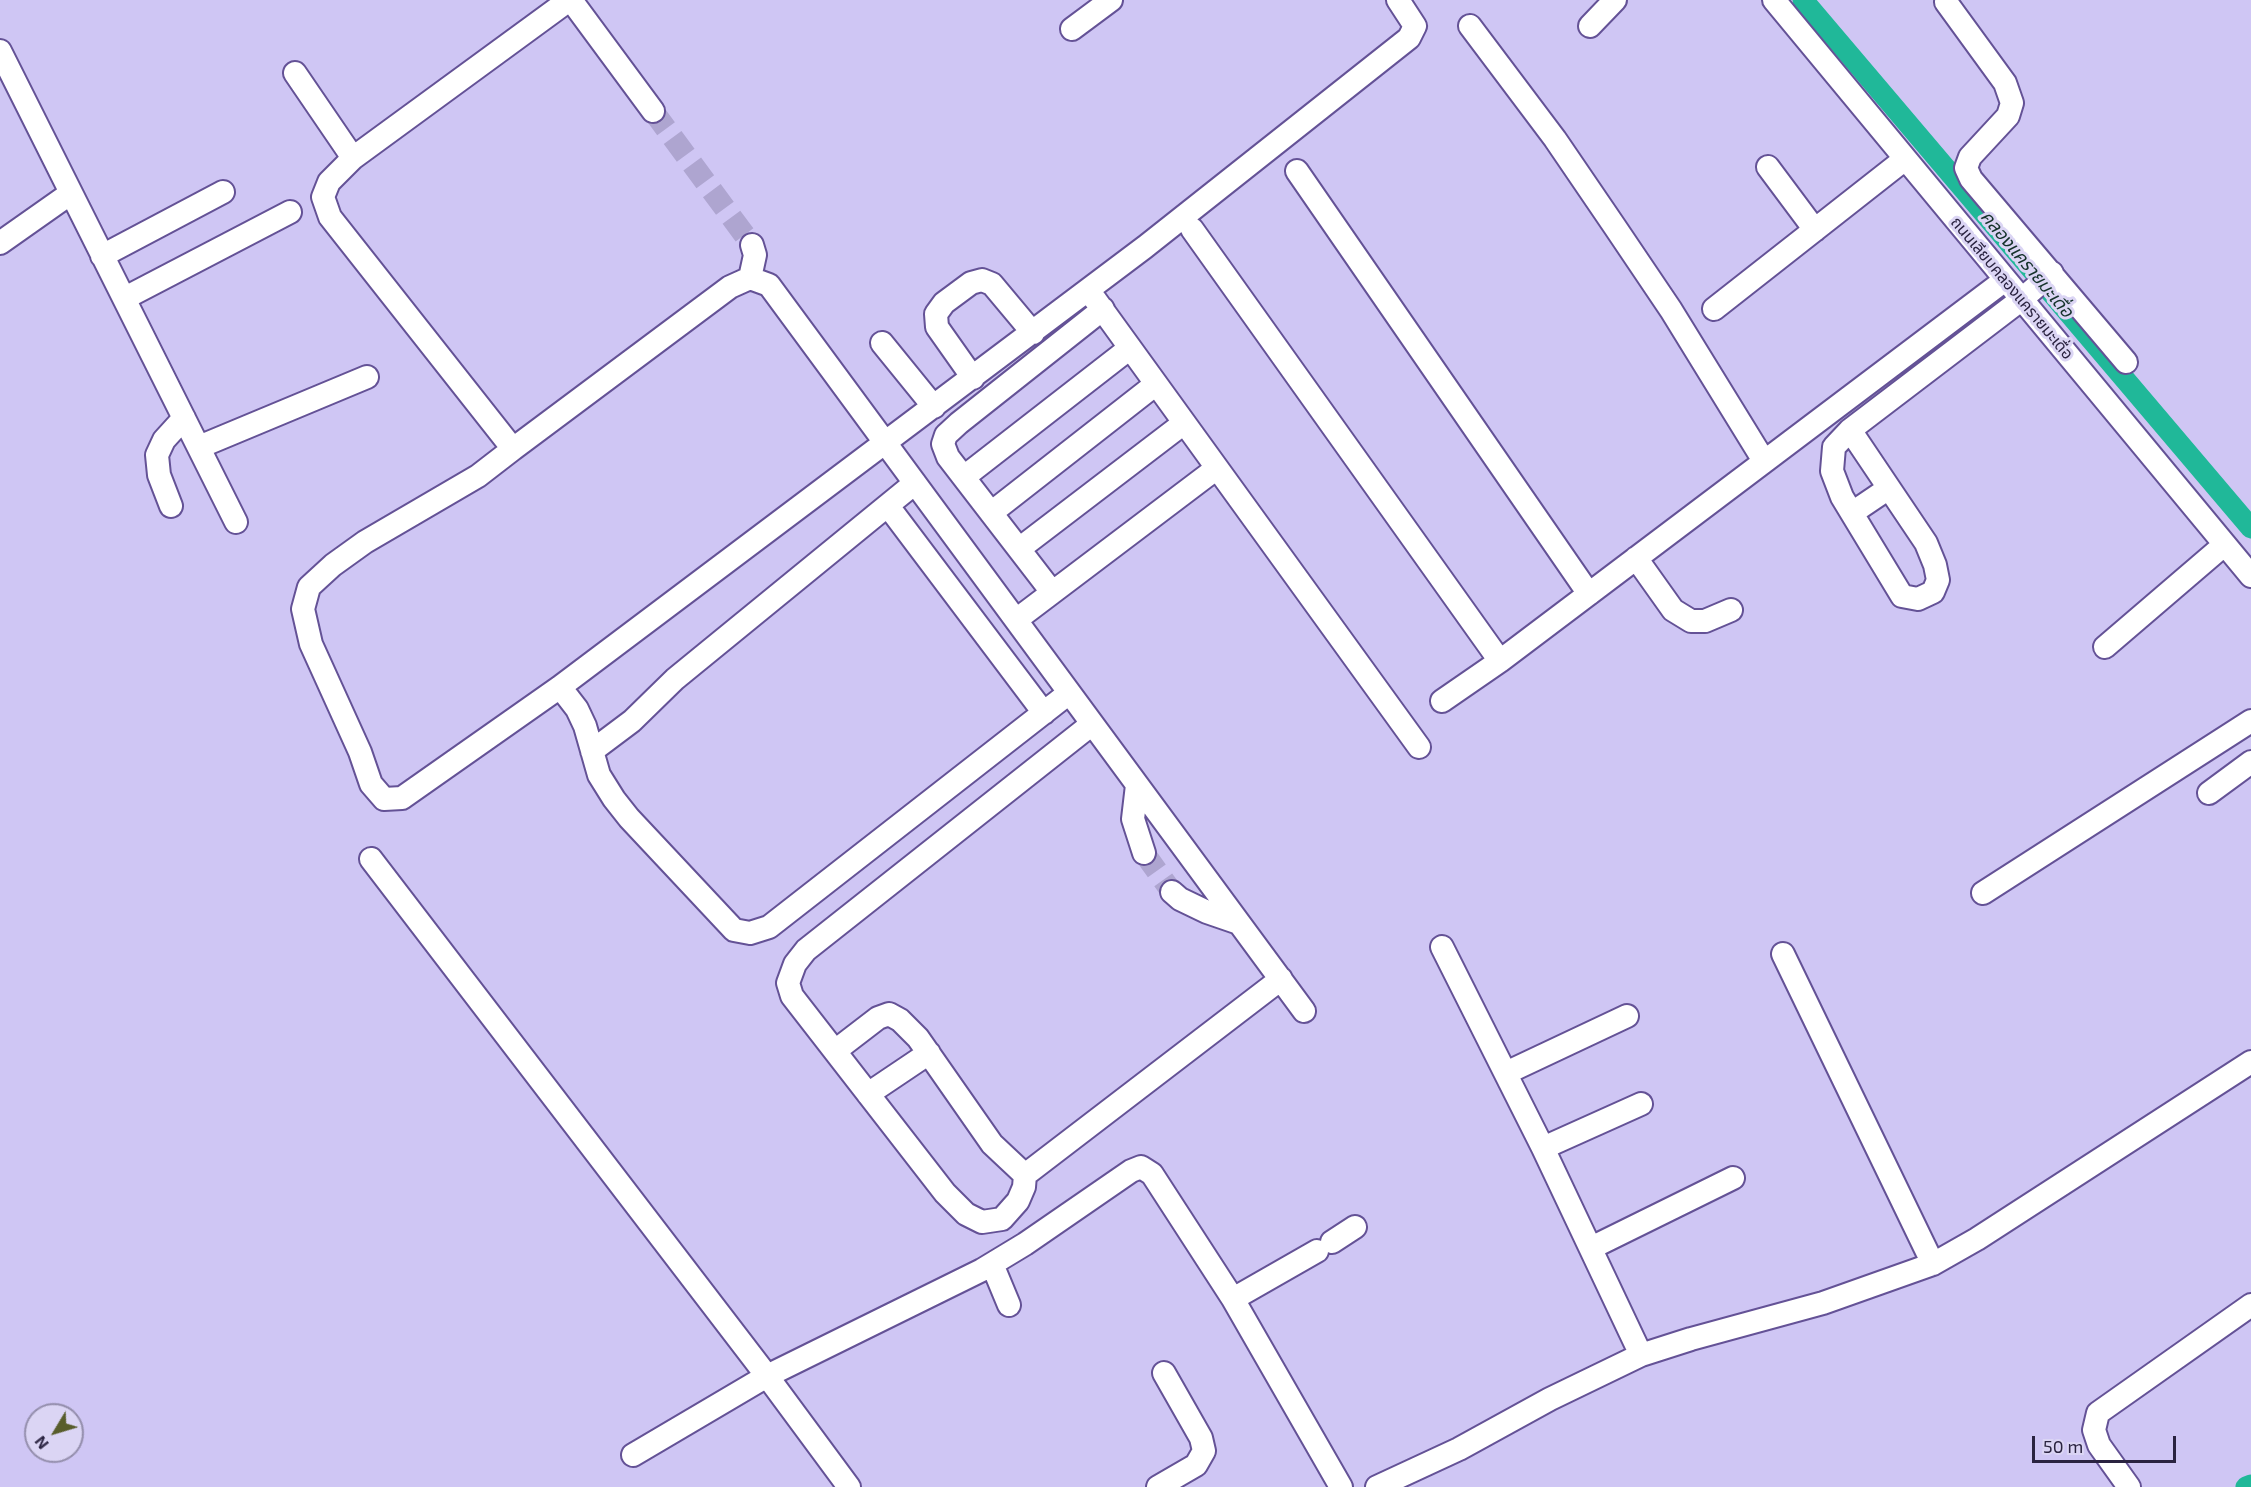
<!DOCTYPE html>
<meta charset="utf-8">
<style>
body{margin:0}
#map{position:relative;width:2251px;height:1487px;overflow:hidden;background:#cfc6f4;font-family:"Exo 2",sans-serif}
canvas{display:block}
.north{position:absolute;left:24px;top:1403px;width:60px;height:60px;box-sizing:border-box;background:#dbd5f4;border:2px solid #948eac;border-radius:50%;rotate:232deg;font-size:16px;font-weight:700;line-height:24px;text-align:center;color:#2a2340}
.north::after{content:'';display:block;margin:auto;width:21px;height:27px;background:#585d2b;clip-path:polygon(50% 0,100% 100%,50% 72%,0 100%)}
.scale{position:absolute;left:2032px;top:1436px;width:144px;height:27px;box-sizing:border-box;border:3px solid #2a2340;border-top:0;padding-left:8px;font-size:18px;line-height:21px;white-space:nowrap;color:#2a2340;-webkit-text-stroke:4px #dbd5f4;paint-order:stroke}
</style>
<div id="map">
<canvas width="2251" height="1487"></canvas>
<div class="north">N</div>
<div class="scale">50 m</div>
</div>
<script>
const ctx = document.querySelector('canvas').getContext('2d');
ctx.lineJoin = 'round';
const toPath = rows => new Path2D(rows.map(r => 'M' + r).join(''));
function trace(path, color, width, dash) { ctx.strokeStyle = color; ctx.lineWidth = width; ctx.lineCap = dash ? 'butt' : 'round'; ctx.setLineDash(dash || []); ctx.stroke(path); }
function write(font, color, halo, rows, align = 'center') {
  ctx.font = font + ' "Exo 2","Noto Sans Thai",sans-serif'; ctx.lineWidth = 6; ctx.setLineDash([]); ctx.textBaseline = 'middle'; ctx.strokeStyle = halo; ctx.fillStyle = color; for (const [text, x, y, turn = 0] of rows) {
    ctx.save(); ctx.translate(x, y); ctx.rotate((+turn || 0) * Math.PI / 180); ctx.textAlign = isNaN(turn) ? turn : align; if (halo) ctx.strokeText(text, 0, 0); ctx.fillText(text, 0, 0); ctx.restore();
  }
}
const canal = toPath([
 [1803,0,2251,528],
 [2246,1487,2251,1485]
]);
const minorTunnel = toPath([
 [653,111,752,245],
 [1144,853,1172,892]
]);
const minor = toPath([
 [569,0,353,158,329,182,323,197,330,217,513,449,730,287,750,278,769,285,1304,1011],
 [571,0,653,111],
 [1774,0,2251,576],
 [1946,2,2005,83,2012,103,2008,116,1970,157,1966,168,1971,179,2126,362],
 [1470,26,1555,139,1615,227,1671,310,1764,461],
 [1590,26,1615,0],
 [1072,29,1111,0],
 [0,51,236,522],
 [295,73,353,158],
 [1768,167,1815,230],
 [1297,171,1589,594],
 [1192,229,1500,661,2005,280],
 [0,243,71,193],
 [102,256,223,192],
 [750,278,755,255,752,245],
 [1089,291,1419,747],
 [125,298,290,212],
 [1714,309,1905,159],
 [882,343,934,407],
 [973,378,937,327,936,314,944,303,971,283,982,280,992,284,1033,333],
 [1850,430,1926,543,1935,565,1938,580,1933,592,1918,599,1902,596,1842,497,1832,471,1834,447,1850,430,2022,299,2052,273],
 [199,447,367,377],
 [513,449,478,476,365,542,333,565,309,587,303,609,311,644,360,752,371,784,384,799,402,798,560,687,1145,247,1409,38,1415,26,1398,0],
 [964,477,1130,348],
 [171,506,159,475,157,455,164,440,184,418],
 [888,506,1044,713],
 [991,513,1156,384],
 [1852,513,1889,488],
 [1019,549,1184,423],
 [1636,558,1673,610,1691,621,1705,621,1731,610],
 [1052,592,948,457,943,444,946,435,959,423,1103,309],
 [1016,620,1217,468],
 [2105,647,2224,545],
 [560,687,577,709,585,726,599,775,614,799,629,818,734,930,750,933,769,927,1069,693],
 [1442,701,1500,661],
 [1092,724,806,950,795,964,788,983,792,996,945,1193,966,1214,982,1222,1002,1219,1018,1201,1024,1187,1025,1175,1281,979],
 [592,751,632,721,675,679,915,483],
 [1137,785,1133,819,1144,853],
 [2209,793,2251,762],
 [371,859,767,1376,849,1487],
 [1172,892,1180,899,1207,912,1239,923],
 [1983,893,2251,721],
 [1442,947,1543,1148,1641,1355],
 [1783,954,1933,1264],
 [835,1051,878,1018,889,1014,900,1020,918,1038,992,1144,1025,1175],
 [1506,1073,1627,1016],
 [868,1094,929,1053],
 [1543,1148,1641,1104],
 [1332,1242,1355,1227],
 [1591,1248,1733,1178],
 [992,1264,1009,1305],
 [1233,1299,1317,1251],
 [633,1455,767,1376,982,1270,1025,1244,1131,1171,1141,1167,1152,1174,1233,1299,1341,1487],
 [1158,1487,1196,1465,1204,1451,1201,1438,1164,1373],
 [1377,1487,1459,1449,1550,1399,1641,1355,1691,1339,1823,1303,1933,1264,1977,1239,2251,1062],
 [2129,1487,2099,1445,2094,1430,2098,1413,2251,1305]
]);
const streetNames = [
 ["ถนนเลียบคลองแครายมะเดื่อ",2012,288,50]
];
const waterNames = [
 ["คลองแครายมะเดื่อ",2027,264,50]
];
trace(canal, '#20b899', 21);
trace(minorTunnel, '#aea5d0', 22, [22, 11]);
trace(minor, '#645296', 26);
trace(minor, '#fff', 22);
write('16px', '#2a2340', '#dbd5f4', streetNames);
write('italic 18px', '#14312a', '#dbd5f4', waterNames);
</script>
